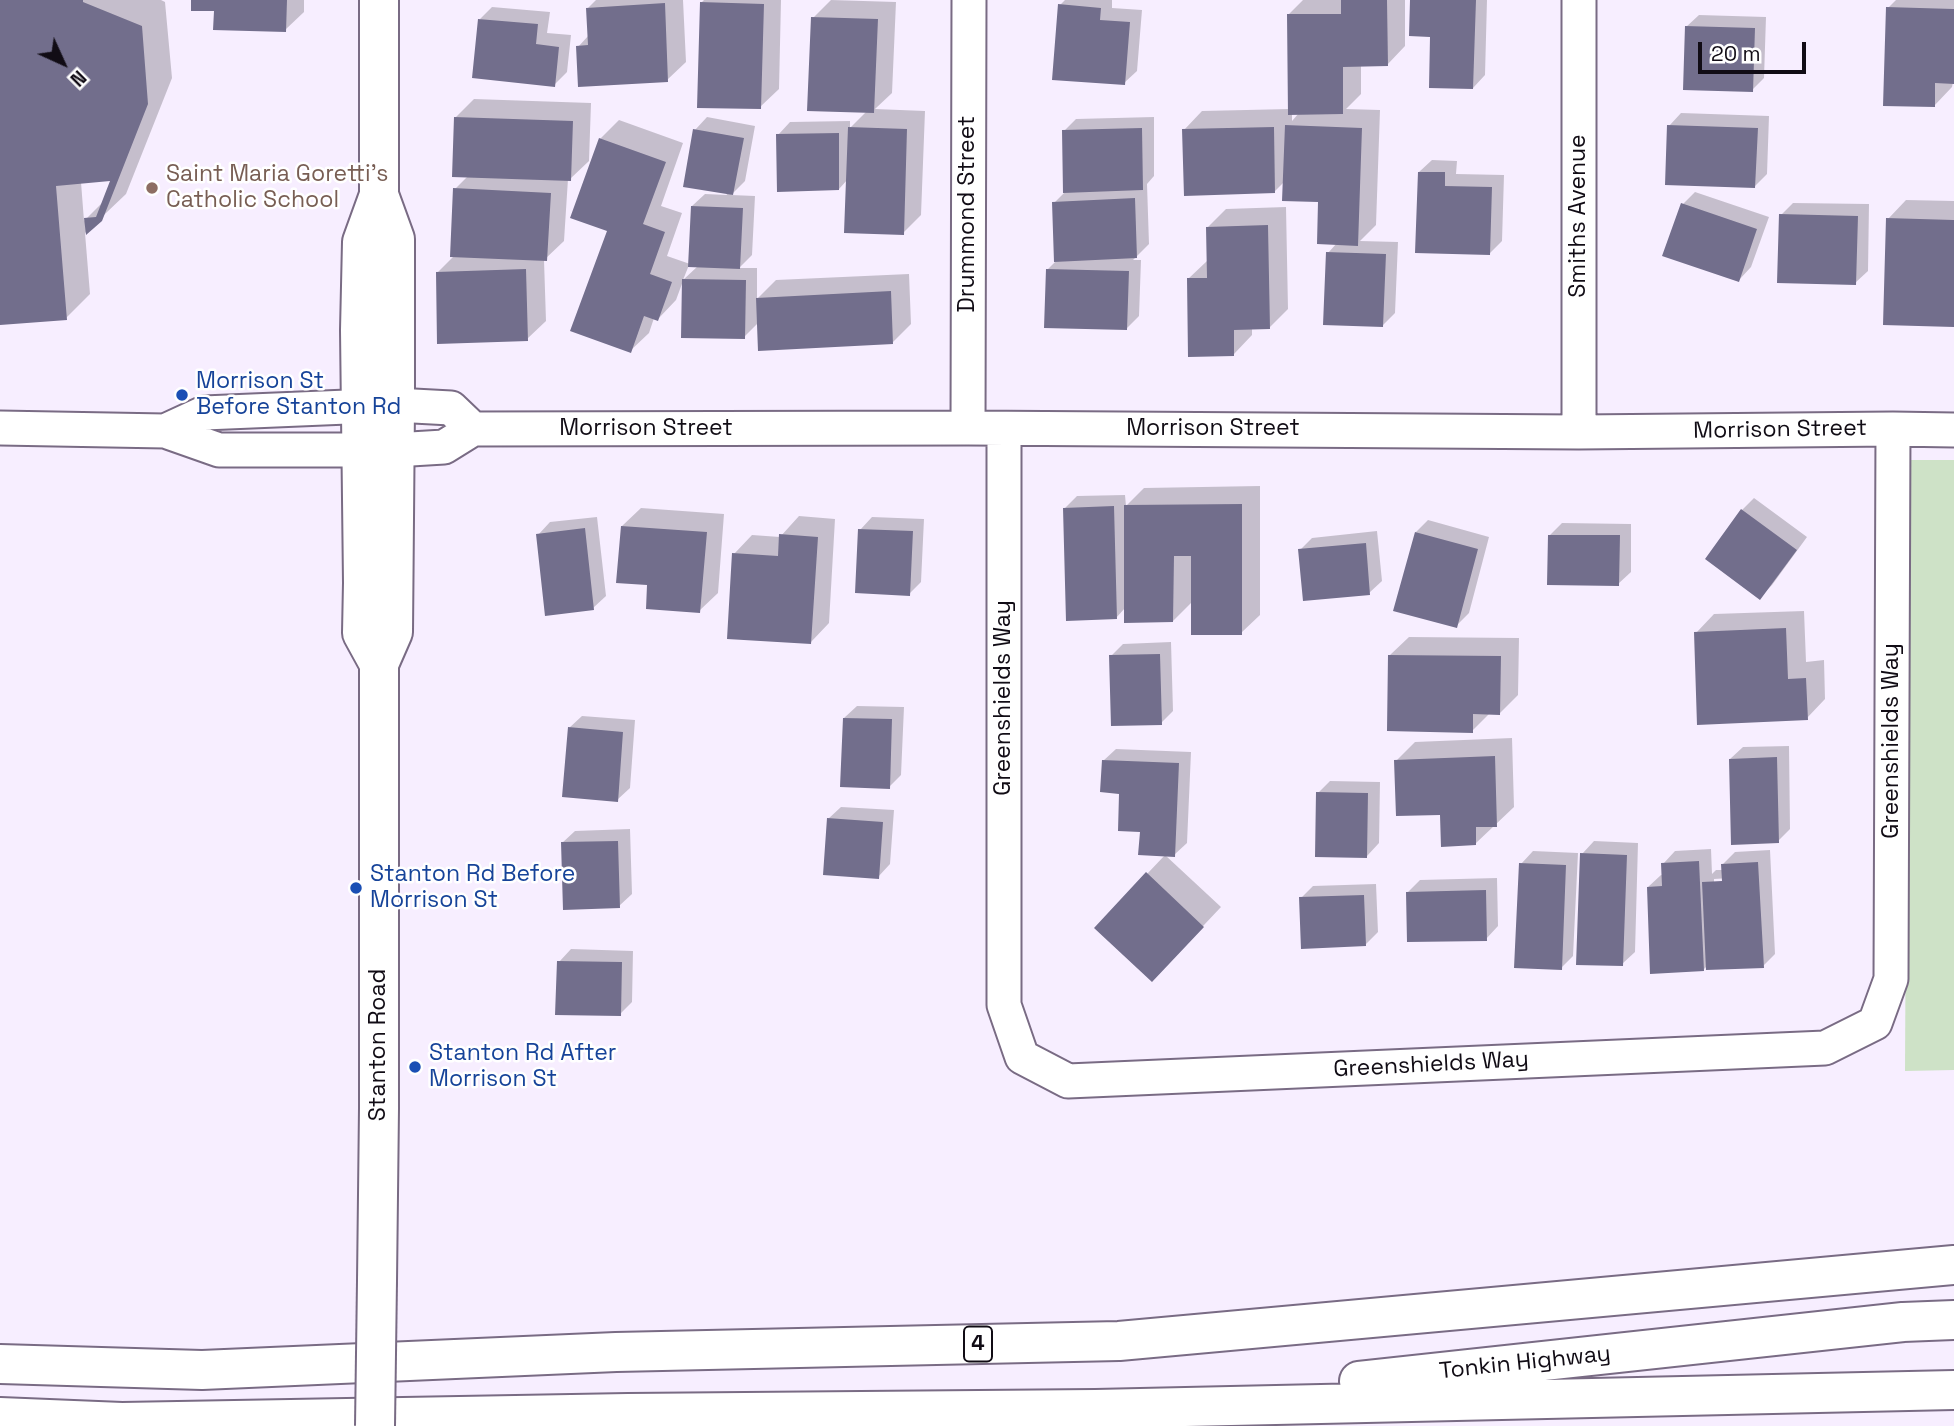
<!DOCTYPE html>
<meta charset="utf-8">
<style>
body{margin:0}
#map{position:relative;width:1954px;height:1426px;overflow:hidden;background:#f7eeff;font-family:"Space Grotesk",sans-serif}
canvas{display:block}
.north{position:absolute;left:28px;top:28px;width:70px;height:70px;-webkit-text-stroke:5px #fff;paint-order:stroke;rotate:135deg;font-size:19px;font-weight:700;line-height:28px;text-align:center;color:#110c15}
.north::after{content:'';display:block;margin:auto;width:24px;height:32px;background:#110c15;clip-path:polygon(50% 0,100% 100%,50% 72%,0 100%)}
.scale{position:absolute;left:1698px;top:42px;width:108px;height:32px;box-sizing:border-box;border:4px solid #110c15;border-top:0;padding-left:9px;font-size:21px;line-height:24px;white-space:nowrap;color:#110c15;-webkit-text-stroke:5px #fff;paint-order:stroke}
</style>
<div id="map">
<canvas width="1954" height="1426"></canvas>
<div class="north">N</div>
<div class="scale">20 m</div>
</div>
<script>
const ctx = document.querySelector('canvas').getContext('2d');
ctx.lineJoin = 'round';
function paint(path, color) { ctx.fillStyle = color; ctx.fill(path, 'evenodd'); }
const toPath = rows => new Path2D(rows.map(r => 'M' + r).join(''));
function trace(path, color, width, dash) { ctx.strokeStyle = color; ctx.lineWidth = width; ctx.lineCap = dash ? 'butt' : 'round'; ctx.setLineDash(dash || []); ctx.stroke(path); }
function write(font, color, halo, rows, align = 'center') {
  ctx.font = font + ' "Space Grotesk",sans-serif'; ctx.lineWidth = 5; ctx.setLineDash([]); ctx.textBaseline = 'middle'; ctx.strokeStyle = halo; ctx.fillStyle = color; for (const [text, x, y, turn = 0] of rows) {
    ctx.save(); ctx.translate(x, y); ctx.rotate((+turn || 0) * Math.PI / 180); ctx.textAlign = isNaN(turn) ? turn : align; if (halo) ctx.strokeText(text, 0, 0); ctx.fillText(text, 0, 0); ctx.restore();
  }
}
const green = toPath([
 [1908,460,1954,460,1954,1070,1905,1071]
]);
const shadow = toPath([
 [0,0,161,0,165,2,172,78,126,194,85,233,90,294,66,318,0,317],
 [112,179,104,201,84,221,81,182],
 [193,0,304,0,304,12,285,30,216,10],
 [596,0,683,0,686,62,667,80,578,47,589,35,588,8],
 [704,0,781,0,779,89,760,107,701,3],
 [831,0,896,2,892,93,875,109,925,111,921,215,903,233,848,179,839,189,778,135,790,122,850,121,850,128,867,111,813,18],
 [1065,0,1112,0,1112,8,1142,10,1137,71,1124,83,1060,5],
 [1303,0,1405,0,1405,46,1387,65,1361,65,1361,94,1346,109,1380,110,1376,225,1360,241,1398,242,1395,313,1383,325,1328,253,1337,243,1320,201,1285,181,1275,191,1184,130,1202,111,1290,109,1289,14],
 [1292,113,1299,113,1292,121],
 [1412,0,1487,0,1485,75,1473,88],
 [1896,0,1954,0,1954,82,1953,82,1952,87,1934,106,1888,8],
 [492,7,550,12,547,33,571,35,567,72,554,85,480,19],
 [1699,15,1766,17,1764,78,1752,90,1686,27],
 [474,99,591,103,589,161,570,179,568,179,564,241,544,260,546,321,527,339,437,273,455,255,455,189,468,176,455,118],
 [1681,113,1769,116,1767,174,1755,186,1669,126],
 [707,117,755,126,745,181,731,195,755,196,752,255,739,268,757,268,757,299,776,280,909,274,911,324,893,342,759,322,744,337,683,281,676,300,658,319,654,318,649,333,630,351,609,230,600,139,619,120,683,143,661,206,682,213,667,256,690,264,692,206,705,194,727,195,695,130],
 [689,265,698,266,683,280],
 [1154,117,1154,176,1147,184,1149,244,1133,260,1141,260,1139,316,1127,328,1047,270,1056,261,1054,203,1065,192,1064,131,1076,119],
 [1432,160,1457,161,1456,174,1504,175,1502,241,1490,253,1419,172],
 [1695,192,1769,217,1751,267,1739,280,1683,204],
 [1906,200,1954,201,1954,325,1888,219],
 [1793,203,1869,204,1868,271,1855,283,1781,215],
 [1286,207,1288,309,1270,327,1252,328,1252,335,1234,354,1188,279,1207,261,1208,227,1226,209],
 [1260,486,1260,615,1241,633,1193,601,1173,621,1125,608,1116,618,1064,509,1077,496,1125,495,1126,506,1144,488],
 [1754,498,1807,537,1772,585,1760,597,1742,510],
 [641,508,724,514,718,593,699,611,649,584,622,526],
 [799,516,835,519,829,623,811,642,734,554,752,535,780,537],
 [597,517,606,596,593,608,538,535,550,522],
 [872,517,924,519,921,582,909,594,860,530],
 [1428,520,1489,537,1469,613,1456,626,1416,532],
 [1562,523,1631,524,1631,572,1618,584,1550,535],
 [1377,531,1382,581,1369,593,1300,550,1312,538],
 [1804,611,1806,662,1824,660,1825,699,1807,718,1696,633,1714,614],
 [1409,637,1519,638,1518,695,1500,713,1490,713,1472,731,1390,655],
 [1171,642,1173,711,1161,723,1111,656,1123,644],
 [857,706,904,707,901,775,889,787,844,718],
 [582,716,635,720,630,788,617,800,569,728],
 [1512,738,1514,807,1475,844,1441,813,1396,761,1415,742],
 [1789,746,1790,829,1778,841,1730,759,1743,747],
 [1116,749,1191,752,1187,843,1174,855,1141,830,1103,761],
 [1330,781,1380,782,1379,843,1367,856,1318,793],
 [841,807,894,810,890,864,878,877,828,819],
 [630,829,632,894,619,906,562,843,575,831],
 [1594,841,1638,843,1635,952,1622,964,1582,854],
 [1711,849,1712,874,1716,870,1723,870,1723,864,1735,852,1770,850,1775,954,1763,966,1707,966,1703,970,1648,887,1661,875,1663,875,1663,864,1675,851],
 [1731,878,1731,882,1714,883,1714,879],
 [1533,851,1578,853,1573,956,1561,968,1521,864],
 [1165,855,1221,907,1170,961,1147,874],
 [1497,878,1498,926,1486,939,1408,892,1420,880],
 [1376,884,1378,932,1365,945,1301,898,1313,886],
 [571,949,633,951,632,1002,620,1014,559,962]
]);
const building = toPath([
 [0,0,83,0,83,2,142,26,148,104,102,221,86,235,84,218,96,217,110,181,56,186,67,320,0,325],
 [191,0,287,0,286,32,213,30,214,11,191,11],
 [1341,0,1387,0,1388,66,1343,67,1343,114,1288,115,1287,14,1341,14],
 [1410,0,1476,0,1473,89,1429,88,1430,37,1409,36],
 [700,2,764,4,761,109,697,108],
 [665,3,668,82,578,87,576,46,588,45,586,8],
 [1058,4,1101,8,1100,20,1130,22,1125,85,1052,80],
 [1886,7,1954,9,1954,84,1935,83,1935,107,1883,106],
 [811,17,878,19,874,113,807,111],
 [478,19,538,24,536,44,559,47,555,87,472,78],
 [1685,26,1755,28,1753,92,1683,90],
 [454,117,573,121,571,181,452,177],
 [1285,125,1362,128,1358,246,1317,244,1318,202,1282,201],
 [1667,125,1758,128,1755,188,1665,185],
 [848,127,907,129,904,235,844,233],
 [1274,127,1275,193,1184,196,1182,129],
 [1142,128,1143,190,1063,193,1062,130],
 [693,129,744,138,733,195,683,187],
 [839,133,839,190,777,192,776,134],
 [599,138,666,162,643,224,665,232,650,274,672,282,658,321,644,316,631,353,570,331,607,231,570,218],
 [1418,172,1445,172,1445,186,1492,187,1490,255,1415,253],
 [453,188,551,193,547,261,450,257],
 [1135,198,1137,258,1054,262,1052,202],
 [1681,203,1757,229,1739,282,1662,256],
 [691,206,743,208,740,269,688,267],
 [1779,214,1858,216,1856,285,1777,283],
 [1886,218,1954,220,1954,327,1883,325],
 [1268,225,1270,329,1234,330,1234,356,1188,357,1187,278,1207,278,1206,227],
 [1326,252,1386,254,1383,327,1323,325],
 [526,269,528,341,437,344,436,272],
 [1046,269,1129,271,1127,330,1044,328],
 [682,279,746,280,745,339,681,338],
 [891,291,893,344,758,351,756,298],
 [1242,504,1242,635,1191,635,1191,556,1174,556,1173,622,1124,623,1124,505],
 [1114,506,1117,619,1066,621,1063,508],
 [1741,509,1797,550,1760,600,1705,559],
 [621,526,707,532,700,613,646,609,647,585,616,583],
 [585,528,594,610,545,616,536,534],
 [858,529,913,531,910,596,855,593],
 [1415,532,1478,549,1457,628,1393,611],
 [779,534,818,537,811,644,727,639,732,553,778,556],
 [1548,535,1620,535,1619,586,1547,585],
 [1366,543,1370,595,1303,601,1298,549],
 [1786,628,1788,679,1806,678,1808,720,1697,725,1694,632],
 [1160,654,1162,725,1111,726,1109,655],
 [1388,655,1501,656,1500,715,1473,714,1473,733,1387,731],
 [843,718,892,719,890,789,840,787],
 [568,727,623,732,618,802,562,797],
 [1495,756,1497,827,1476,827,1476,845,1441,847,1440,815,1396,816,1394,760],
 [1777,757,1779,843,1731,845,1729,759],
 [1102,760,1179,763,1175,857,1138,855,1140,832,1118,831,1119,794,1100,792],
 [1316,792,1368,793,1367,858,1315,857],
 [827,818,883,822,879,879,823,875],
 [618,841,620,908,563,910,561,842],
 [1580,853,1627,855,1623,966,1576,965],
 [1699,861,1704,971,1650,974,1647,887,1662,886,1661,863],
 [1758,862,1764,968,1706,970,1702,882,1722,881,1721,864],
 [1519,863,1566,865,1562,970,1514,968],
 [1146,872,1204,927,1152,982,1094,928],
 [1486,890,1487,941,1407,942,1406,892],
 [1364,895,1366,946,1301,949,1299,897],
 [557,961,622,962,621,1016,555,1015]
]);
const street = toPath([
 [1579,0,1579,432],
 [0,428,165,431,219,450,394,450,444,447,473,429,968,428,1579,432,1893,429,1954,430],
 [968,428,969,0],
 [1004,429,1004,1005,1022,1057,1068,1081,1825,1048,1875,1023,1891,979,1893,429],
 [165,431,204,413,395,405,451,408,473,429]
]);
const secondary = toPath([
 [379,195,362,242,360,330,363,583,362,633,379,664],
 [377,1281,379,1108,379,664,393,632,395,405,395,239,379,195,379,0]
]);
const highway = toPath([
 [0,1364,202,1370,616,1352,1119,1341,1954,1265],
 [1359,1381,1903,1322,1954,1320],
 [0,1417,122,1422,628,1413,1095,1409,1954,1390]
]);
const secondaryBridge = toPath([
 [375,1426,377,1281]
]);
const markers = [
 [152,188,7,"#8d6e63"],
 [182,395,7,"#1a4fb4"],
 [356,888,7,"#1a4fb4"],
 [415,1067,7,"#1a4fb4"]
];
const shields = [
 [978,1344,28]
];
const shieldNames = [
 ["4",978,1344]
];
const educationNames = [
 ["Saint Maria Goretti’s",166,175],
 ["Catholic School",166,201]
];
const streetNames = [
 ["Drummond Street",968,214,-90],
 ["Smiths Avenue",1579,216,-90],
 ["Morrison Street",646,429],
 ["Morrison Street",1213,429],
 ["Morrison Street",1780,430,-1],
 ["Greenshields Way",1004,698,-90],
 ["Greenshields Way",1892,741,-90],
 ["Stanton Road",379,1045,-90],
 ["Greenshields Way",1431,1065,-3],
 ["Tonkin Highway",1525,1363,-6]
];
const transitNames = [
 ["Morrison St",196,382],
 ["Before Stanton Rd",196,408],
 ["Stanton Rd Before",370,875],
 ["Morrison St",370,901],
 ["Stanton Rd After",429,1054],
 ["Morrison St",429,1080]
];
paint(green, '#cee2c7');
paint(shadow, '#0003');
paint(building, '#726e8c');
trace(street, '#796b84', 37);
trace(secondary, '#796b84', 42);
trace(highway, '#796b84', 42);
trace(street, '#fff', 33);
trace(secondary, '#fff', 38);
trace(highway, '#fff', 38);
trace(secondaryBridge, '#796b84', 42, []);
trace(secondaryBridge, '#fff', 38);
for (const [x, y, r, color] of markers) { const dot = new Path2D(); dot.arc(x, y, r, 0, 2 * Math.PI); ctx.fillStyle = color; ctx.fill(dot); trace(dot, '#fff', 2.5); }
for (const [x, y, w] of shields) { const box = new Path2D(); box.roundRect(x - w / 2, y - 17.5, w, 35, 5); ctx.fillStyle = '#fff'; ctx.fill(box); trace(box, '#110c15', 2); }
write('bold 21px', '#110c15', null, shieldNames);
write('23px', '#785e54', '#fff', educationNames, 'left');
write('23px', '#110c15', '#fff', streetNames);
write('23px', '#164399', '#fff', transitNames, 'left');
</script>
